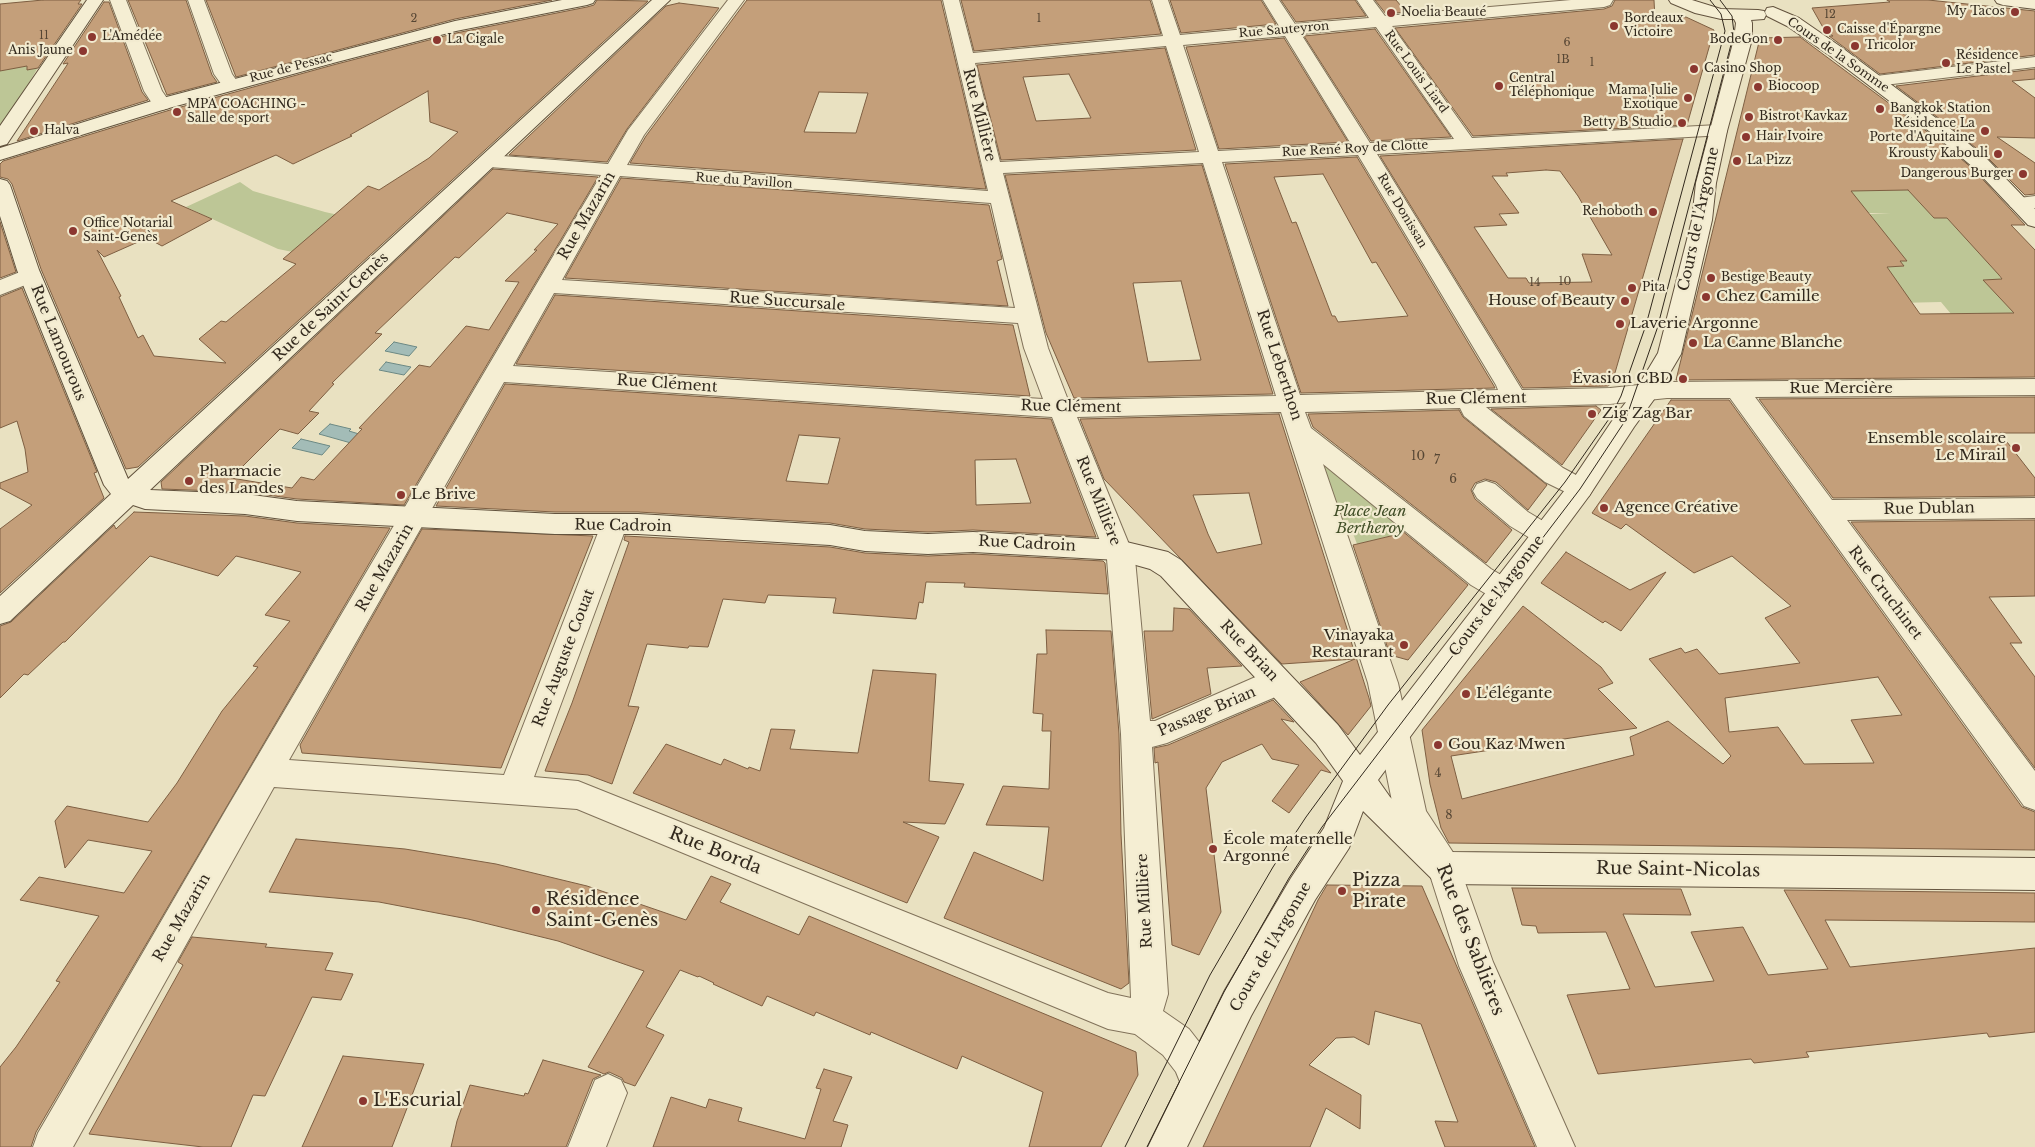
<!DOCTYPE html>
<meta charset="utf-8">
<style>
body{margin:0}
canvas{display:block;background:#e9e1c1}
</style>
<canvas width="2035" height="1147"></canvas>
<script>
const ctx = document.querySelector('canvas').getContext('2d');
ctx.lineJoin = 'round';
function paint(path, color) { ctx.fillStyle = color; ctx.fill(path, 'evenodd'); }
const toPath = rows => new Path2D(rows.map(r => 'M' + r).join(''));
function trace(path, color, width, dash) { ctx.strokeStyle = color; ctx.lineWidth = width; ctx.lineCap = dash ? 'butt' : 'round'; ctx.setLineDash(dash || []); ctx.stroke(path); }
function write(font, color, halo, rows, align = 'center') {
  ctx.font = font + ' "Libre Baskerville",serif'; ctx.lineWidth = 4.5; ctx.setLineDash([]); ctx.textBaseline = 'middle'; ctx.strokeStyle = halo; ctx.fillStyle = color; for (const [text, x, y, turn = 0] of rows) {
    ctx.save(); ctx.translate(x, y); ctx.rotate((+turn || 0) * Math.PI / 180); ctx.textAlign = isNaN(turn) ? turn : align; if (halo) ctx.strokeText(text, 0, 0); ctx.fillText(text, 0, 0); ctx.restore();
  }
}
const green = toPath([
 [57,34,33,76,0,130,0,43],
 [1828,166,1927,190,1930,214,1934,218,1947,218,2003,275,1999,276,2024,313,1988,325,1978,313,1951,314,1941,302,1897,303,1880,267,1903,266,1872,227,1870,214,1891,213,1863,213],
 [240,182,253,191,325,212,352,218,332,260,278,249,186,207],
 [1319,459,1408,526,1395,535,1357,544,1348,520,1341,520]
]);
const water = toPath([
 [394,342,417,347,409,356,385,351,394,342],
 [386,362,411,367,404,375,379,370,386,362],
 [330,424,351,429,349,431,359,434,351,443,319,434,330,424],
 [301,439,330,446,322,455,292,448,301,439]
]);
const building = toPath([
 [43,0,81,0,78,4,82,4,38,68,27,70,27,66,0,71,0,4,43,0],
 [128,0,186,0,212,75,217,82,167,95,128,0],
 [206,0,552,0,455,19,236,77,206,0],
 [597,0,648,1,138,467,126,469,41,269,12,184,8,179,0,177,0,164,3,161,170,110,333,65,456,33,587,7,594,5,597,0],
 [428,91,430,122,458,132,429,158,379,190,368,186,283,259,296,264,226,322,221,321,199,339,226,363,154,356,143,335,138,338,119,297,121,296,97,250,104,257,147,238,162,246,212,219,171,201,276,155,293,164,352,136,350,135,428,91],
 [747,0,941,0,986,189,630,163,646,136,747,0],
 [819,92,868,93,856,133,804,132,819,92],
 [961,0,1150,0,1161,34,974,51,961,0],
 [1170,0,1261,0,1276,24,1181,33,1170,0],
 [1281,0,1355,0,1366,16,1296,22,1281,0],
 [1375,0,1396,0,1406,12,1386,14,1375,0],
 [1615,0,1654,0,1655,20,1686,17,1714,30,1687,125,1473,136,1395,28,1604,9,1612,6,1615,0],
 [1887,0,1928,0,2035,11,2035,55,1880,74,1829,36,1833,36,1825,31,1812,8,1890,2,1887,0],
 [104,2,109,2,142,92,148,100,17,141,67,65,68,63,63,64,104,2],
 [679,3,719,8,627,129,607,162,509,155,666,6,679,3],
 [1375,29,1451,137,1371,141,1304,36,1375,29],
 [1800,37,1941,142,1973,169,2025,225,2011,225,2035,250,2035,377,1676,380,1760,38,1800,37],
 [1908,190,1934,218,1947,218,1999,275,2002,279,1983,280,2014,313,1920,314,1887,267,1904,266,1900,261,1907,261,1851,191,1908,190],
 [1284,38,1348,142,1219,149,1186,47,1284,38],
 [1165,48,1196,150,1001,160,977,65,1165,48],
 [1069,74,1091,118,1036,121,1023,77,1069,74],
 [2035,69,2035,79,2012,81,2035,98,2035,138,1997,137,2035,163,2035,194,2025,195,1989,159,1957,132,1896,86,2035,69],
 [1683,139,1612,383,1608,386,1523,388,1380,156,1683,139],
 [1546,170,1560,171,1578,196,1612,255,1582,254,1592,282,1529,283,1526,278,1508,278,1474,227,1507,225,1499,214,1519,213,1492,176,1508,176,1506,173,1546,170],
 [1357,157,1494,386,1495,388,1301,393,1225,164,1357,157],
 [1323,174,1372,263,1376,262,1408,316,1338,322,1335,316,1332,316,1298,227,1296,222,1292,223,1274,177,1323,174],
 [1202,165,1273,394,1074,398,1046,333,1005,175,1202,165],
 [1181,281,1201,360,1148,362,1133,283,1181,281],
 [493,169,598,177,404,505,297,499,245,492,162,489,161,482,493,169],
 [507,213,558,224,534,250,537,250,505,281,519,282,489,330,466,326,430,367,419,365,359,428,362,429,314,480,301,477,292,488,231,478,280,429,298,434,319,413,309,411,334,384,332,383,382,334,375,333,455,257,459,258,507,213],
 [621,178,989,205,1002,259,997,261,1008,306,565,278,621,178],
 [0,222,16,272,0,278,0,222],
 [22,288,97,472,94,473,104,498,0,593,0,529,32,505,0,488,0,483,28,472,25,449,17,421,0,428,0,297,22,288],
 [555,295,1013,325,1030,396,516,364,555,295],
 [505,384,1051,419,1096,537,973,530,928,532,865,529,830,523,638,512,555,512,436,506,505,384],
 [799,435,840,438,828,484,786,481,799,435],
 [1016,459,1031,503,976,505,975,460,1016,459],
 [2035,397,2035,433,2000,433,2035,478,2035,496,1833,498,1759,399,2035,397],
 [1671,400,1729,400,2022,807,2035,812,2035,850,1449,843,1441,828,1430,784,1422,730,1523,606,1601,667,1613,683,1598,689,1637,728,1451,756,1462,799,1634,755,1630,737,1668,721,1723,764,1731,756,1649,659,1681,648,1685,653,1697,649,1719,674,1800,663,1765,618,1791,606,1732,556,1694,573,1626,524,1621,529,1592,513,1671,400],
 [1878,677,1902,715,1851,720,1874,763,1804,764,1778,727,1729,732,1725,698,1878,677],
 [1596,406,1601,410,1562,465,1491,409,1596,406],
 [1459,410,1463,417,1547,485,1528,510,1496,482,1485,479,1475,483,1471,490,1475,499,1512,530,1486,563,1313,427,1308,414,1459,410],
 [1279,414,1369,698,1371,706,1348,735,1300,682,1355,659,1282,664,1104,479,1080,419,1279,414],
 [1249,493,1262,544,1217,553,1208,534,1193,495,1249,493],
 [134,512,245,516,297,523,390,528,36,1132,31,1147,0,1147,0,1067,16,1047,60,982,56,981,99,916,20,900,39,877,124,893,152,851,88,840,65,868,55,821,67,806,148,822,177,783,222,711,258,667,253,666,290,621,265,615,301,572,236,556,218,576,150,556,65,642,63,642,28,675,24,674,0,698,0,626,11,622,114,525,116,529,134,512],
 [2035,520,2035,596,1989,597,2022,643,2010,643,2035,677,2035,768,1851,522,2035,520],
 [422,529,593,536,501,768,302,753,300,745,422,529],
 [1401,530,1468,585,1408,660,1390,655,1353,545,1395,535,1401,530],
 [625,536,830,547,865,553,928,556,973,554,1103,561,1105,563,1108,594,964,587,965,583,926,582,923,603,919,602,916,619,833,613,836,598,768,595,765,603,723,599,708,647,689,646,688,648,647,644,628,706,639,707,612,784,588,775,545,771,572,703,629,542,624,540,625,536],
 [1566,552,1630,590,1666,572,1621,631,1605,621,1603,623,1541,583,1566,552],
 [1174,608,1189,609,1242,666,1207,668,1211,694,1152,719,1144,631,1173,631,1174,608],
 [1046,630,1111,631,1119,734,1121,834,1129,983,1121,989,944,918,974,852,1043,881,1049,827,986,825,1003,786,1049,789,1051,731,1042,731,1043,714,1033,713,1037,654,1047,654,1046,630],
 [873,670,936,674,929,781,964,784,945,824,903,822,939,837,907,903,633,793,666,744,721,765,724,759,748,769,749,767,760,771,771,729,795,730,790,749,858,753,873,670],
 [1273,700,1294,722,1281,719,1331,773,1321,770,1289,813,1272,801,1299,765,1272,759,1262,744,1222,762,1206,788,1221,912,1199,955,1172,945,1158,762,1155,763,1154,748,1168,745,1273,700],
 [296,839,405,849,496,864,587,886,686,920,711,876,731,884,720,902,799,935,809,916,1136,1052,1138,1075,1101,1147,1029,1147,1043,1092,962,1056,957,1069,871,1032,870,1035,816,1012,814,1016,767,996,762,1006,713,984,714,983,699,976,698,977,680,970,646,1027,664,1035,635,1086,624,1082,622,1078,609,1072,604,1074,588,1067,644,971,558,941,468,919,379,902,269,892,296,839],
 [1327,885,1422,886,1535,1147,1445,1147,1435,1121,1458,1122,1421,1024,1375,1011,1369,1045,1354,1037,1336,1038,1309,1065,1361,1095,1360,1129,1326,1108,1310,1147,1203,1147,1318,900,1327,885],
 [1512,888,1681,889,1691,915,1623,914,1655,987,1714,981,1691,932,1743,927,1768,975,1828,969,1784,890,2035,893,2035,922,1825,920,1850,967,2035,948,2035,1032,1989,1037,1987,1033,1806,1052,1809,1057,1754,1063,1751,1059,1598,1074,1567,995,1630,989,1606,932,1538,933,1536,926,1522,925,1512,888],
 [192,937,267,944,265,947,333,953,325,970,353,974,341,1000,312,997,265,1096,253,1095,231,1147,203,1147,89,1134,183,965,178,962,192,937],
 [343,1056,424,1064,392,1147,302,1147,343,1056],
 [543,1060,601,1075,593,1079,566,1147,451,1147,457,1121,470,1085,524,1096,525,1093,528,1094,543,1060],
 [824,1069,852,1077,833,1121,848,1125,841,1147,653,1147,671,1097,706,1108,709,1099,742,1108,738,1121,805,1139,821,1089,816,1088,824,1069]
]);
const street = toPath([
 [110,0,126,0,162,91,171,104,169,108,162,110,155,108,144,91,110,0],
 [188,0,204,0,232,74,239,84,236,88,230,89,224,88,214,74,188,0],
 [728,0,744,0,644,135,627,165,988,191,943,0,959,0,973,53,1163,36,1152,0,1168,0,1180,35,1279,26,1263,0,1279,0,1295,24,1369,18,1357,0,1373,0,1385,16,1571,0,1613,0,1610,5,1604,7,1392,26,1472,138,1718,125,1725,127,1727,131,1725,135,1377,154,1522,390,1610,388,1667,382,2035,379,2035,395,1755,397,1832,500,2035,498,2035,518,1847,520,2035,771,2035,810,2024,806,1730,398,1667,398,1610,404,1486,407,1563,468,1589,482,1593,489,1589,496,1580,499,1545,482,1464,416,1460,408,1305,412,1311,428,1491,569,1513,582,1517,590,1513,598,1503,601,1493,598,1471,585,1323,464,1398,683,1426,811,1456,857,1493,962,1575,1147,1537,1147,1459,966,1430,875,1395,816,1368,683,1281,412,1077,417,1135,559,1150,721,1155,721,1276,668,1286,672,1291,681,1286,690,1273,698,1167,743,1152,747,1168,994,1163,1011,1189,1029,1203,1047,1217,1081,1211,1094,1198,1100,1185,1094,1176,1072,1163,1055,1135,1034,1108,1029,577,809,274,787,73,1147,33,1147,38,1133,227,808,601,175,489,167,482,165,479,161,482,157,489,155,608,164,628,130,728,0],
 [1376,27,1454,139,1370,143,1301,34,1376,27],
 [1285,36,1351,144,1218,151,1183,45,1285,36],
 [1166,46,1199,152,1000,162,975,63,1166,46],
 [1358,155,1496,385,1498,390,1300,395,1222,162,1358,155],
 [1203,163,1276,396,1068,400,1048,348,1003,173,1203,163],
 [620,176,991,203,1015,308,562,280,620,176],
 [554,293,1018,323,1024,348,1043,399,513,366,554,293],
 [504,382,1052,417,1107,559,1121,734,1131,998,1108,993,578,781,534,777,627,525,623,518,614,515,605,518,601,525,504,775,289,760,504,382],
 [2035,57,2035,67,1876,86,1870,85,1867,81,1870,77,1876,76,2035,57],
 [2035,196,2035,208,2018,209,2011,207,2008,203,2011,199,2035,196],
 [30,268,38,270,41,275,38,280,0,295,0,280,30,268],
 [1486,481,1495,484,1528,512,1553,527,1557,534,1553,541,1544,544,1535,541,1510,526,1477,498,1473,491,1477,484,1486,481],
 [608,1074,621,1080,627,1093,606,1147,568,1147,595,1080,608,1074]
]);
const secondary = toPath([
 [87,0,103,0,7,144,0,146,0,126,87,0],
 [562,0,595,0,593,3,587,5,456,31,333,63,169,108,0,160,0,148,155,100,455,21,562,0],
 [652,0,670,0,150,490,245,494,297,501,555,514,638,514,830,525,865,531,928,534,973,532,1118,540,1168,552,1181,560,1338,725,1360,755,1571,482,1616,415,1637,388,1658,353,1692,220,1696,183,1734,39,1736,23,1734,19,1721,19,1695,13,1671,3,1669,0,1692,0,1721,9,1758,10,1764,11,1766,15,1764,19,1751,20,1752,23,1752,39,1727,131,1716,183,1712,220,1681,354,1655,398,1634,427,1589,496,1378,780,1390,797,1451,852,2035,858,2035,890,1444,884,1432,879,1363,811,1349,848,1315,900,1251,1016,1187,1147,1148,1147,1225,990,1291,878,1324,828,1343,781,1316,743,1161,576,1150,569,1118,560,973,552,928,554,865,551,830,545,638,534,555,534,297,521,245,514,145,509,133,505,10,621,0,624,0,596,111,494,104,485,17,270,0,216,0,179,7,181,10,185,39,270,128,479,652,0],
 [1995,0,2035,0,2035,9,2003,5,1997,3,1995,0],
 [1773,7,1799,18,1841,47,1956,133,1988,160,2035,209,2035,227,2028,225,1974,168,1942,141,1829,55,1787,26,1767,16,1765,12,1767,8,1773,7]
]);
const tram = toPath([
 [1125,1147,1210,975,1273,867,1306,817,1388,705,1565,482,1611,416,1621,396,1646,325,1725,31,1721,14,1710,0],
 [1147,1147,1224,992,1289,878,1322,827,1580,489,1625,421,1657,329,1734,33,1732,16,1720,0]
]);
const markers = [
 [2015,12,5,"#8b3730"],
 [1391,13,5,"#8b3730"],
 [1614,26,5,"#8b3730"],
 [1827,30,5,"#8b3730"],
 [92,37,5,"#8b3730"],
 [437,40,5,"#8b3730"],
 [1778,40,5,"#8b3730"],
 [1855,46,5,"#8b3730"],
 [83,51,5,"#8b3730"],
 [1946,63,5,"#8b3730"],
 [1694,69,5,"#8b3730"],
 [1499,86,5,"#8b3730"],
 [1758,87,5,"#8b3730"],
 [1688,98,5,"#8b3730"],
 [1880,109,5,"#8b3730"],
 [177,112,5,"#8b3730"],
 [1749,117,5,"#8b3730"],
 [1682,123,5,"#8b3730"],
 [34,131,5,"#8b3730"],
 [1985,131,5,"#8b3730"],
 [1746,137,5,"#8b3730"],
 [1998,154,5,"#8b3730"],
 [1737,161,5,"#8b3730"],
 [2023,174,5,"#8b3730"],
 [1653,212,5,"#8b3730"],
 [73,231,5,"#8b3730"],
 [1711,278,5,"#8b3730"],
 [1632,288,5,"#8b3730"],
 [1706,297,5,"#8b3730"],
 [1625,301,5,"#8b3730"],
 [1620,324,5,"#8b3730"],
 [1693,343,5,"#8b3730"],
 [1683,379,5,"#8b3730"],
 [1592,414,5,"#8b3730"],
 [2016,448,5,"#8b3730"],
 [189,481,5,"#8b3730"],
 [401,495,5,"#8b3730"],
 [1604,508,5,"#8b3730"],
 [1404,645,5,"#8b3730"],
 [1466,694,5,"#8b3730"],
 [1438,745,5,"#8b3730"],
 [1213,849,5,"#8b3730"],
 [1342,891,5,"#8b3730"],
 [536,910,5,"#8b3730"],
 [363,1101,5,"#8b3730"]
];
const farNumbernames = [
 ["12",1830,15],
 ["2",414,19],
 ["1",1039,19],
 ["11",44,36],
 ["6",1567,43],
 ["1B",1563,60],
 ["1",1592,63],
 ["10",1565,282],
 ["14",1535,283]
];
const farPoinames = [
 ["My Tacos",2005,12,"right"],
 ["Noelia Beauté",1401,13],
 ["Bordeaux",1624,19],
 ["Victoire",1624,33],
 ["Caisse d'Épargne",1837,30],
 ["L'Amédée",102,37],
 ["La Cigale",447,40],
 ["BodeGon",1768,40,"right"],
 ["Tricolor",1865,46],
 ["Anis Jaune",73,51,"right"],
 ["Résidence",1956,56],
 ["Le Pastel",1956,70],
 ["Casino Shop",1704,69],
 ["Central",1509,79],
 ["Téléphonique",1509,93],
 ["Biocoop",1768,87],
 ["Mama Julie",1678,91,"right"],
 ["Exotique",1678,105,"right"],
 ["MPA COACHING -",187,105],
 ["Salle de sport",187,119],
 ["Bangkok Station",1890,109],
 ["Bistrot Kavkaz",1759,117],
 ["Betty B Studio",1672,123,"right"],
 ["Résidence La",1975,124,"right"],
 ["Porte d'Aquitaine",1975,138,"right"],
 ["Halva",44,131],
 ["Hair Ivoire",1756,137],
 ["Krousty Kabouli",1988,154,"right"],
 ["La Pizz",1747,161],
 ["Dangerous Burger",2013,174,"right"],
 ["Rehoboth",1643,212,"right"],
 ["Office Notarial",83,224],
 ["Saint-Genès",83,238],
 ["Bestige Beauty",1721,278],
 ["Pita",1642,288]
];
const farStreetnames = [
 ["Rue Sauteyron",1284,30,-5],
 ["Cours de la Somme",1838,55,35],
 ["Rue de Pessac",291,68,-15],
 ["Rue Louis Liard",1416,72,54],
 ["Rue René Roy de Clotte",1355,149,-3],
 ["Rue du Pavillon",744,181,4],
 ["Rue Donissan",1402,211,59]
];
const numberNames = [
 ["10",1418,457],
 ["7",1437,461],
 ["6",1453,480],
 ["4",1438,774],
 ["8",1449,816]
];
const streetNames = [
 ["Rue Millière",979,115,76],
 ["Rue Mazarin",587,216,-60],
 ["Cours de l'Argonne",1699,219,-78],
 ["Rue Succursale",787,302,4],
 ["Rue de Saint-Genès",331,307,-43],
 ["Rue Lamourous",58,343,68],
 ["Rue Leberthon",1279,365,72],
 ["Rue Clément",667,384,4],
 ["Rue Mercière",1841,389],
 ["Rue Clément",1476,399,-1],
 ["Rue Clément",1071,407,1],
 ["Rue Millière",1098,501,68],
 ["Rue Dublan",1929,509,-1],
 ["Rue Cadroin",623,526,1],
 ["Rue Cadroin",1027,544,3],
 ["Rue Mazarin",385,568,-60],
 ["Rue Cruchinet",1885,593,53],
 ["Cours de l'Argonne",1497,596,-53],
 ["Rue Brian",1249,651,47],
 ["Rue Auguste Couat",564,658,-69],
 ["Passage Brian",1207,712,-23],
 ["Rue Millière",1145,901,-93],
 ["Rue Mazarin",182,918,-60],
 ["Cours de l'Argonne",1271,947,-60]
];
const poiNames = [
 ["Chez Camille",1716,297],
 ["House of Beauty",1615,301,"right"],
 ["Laverie Argonne",1630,324],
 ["La Canne Blanche",1703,343],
 ["Évasion CBD",1673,379,"right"],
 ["Zig Zag Bar",1602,414],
 ["Ensemble scolaire",2006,439,"right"],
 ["Le Mirail",2006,456,"right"],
 ["Pharmacie",199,472],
 ["des Landes",199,489],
 ["Le Brive",411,495],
 ["Agence Créative",1614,508],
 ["Vinayaka",1394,636,"right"],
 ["Restaurant",1394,653,"right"],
 ["L'élégante",1476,694],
 ["Gou Kaz Mwen",1448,745],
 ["École maternelle",1223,840],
 ["Argonne",1223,857]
];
const parkNames = [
 ["Place Jean",1370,512],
 ["Bertheroy",1370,529]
];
const nearStreetnames = [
 ["Rue Borda",715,851,22],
 ["Rue Saint-Nicolas",1678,870,1],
 ["Rue des Sablières",1470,940,69]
];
const nearPoinames = [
 ["Pizza",1352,881],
 ["Pirate",1352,902],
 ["Résidence",546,900],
 ["Saint-Genès",546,921],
 ["L'Escurial",373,1101]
];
paint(green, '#bdc696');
paint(water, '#a3bcb7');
trace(water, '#6c8984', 1);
paint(building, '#c49f7a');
trace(building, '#7e5f42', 1);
trace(street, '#81725a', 2);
trace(secondary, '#63533e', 2);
paint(street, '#f5eed3');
paint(secondary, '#f5eed3');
trace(tram, '#32291d', 1);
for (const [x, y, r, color] of markers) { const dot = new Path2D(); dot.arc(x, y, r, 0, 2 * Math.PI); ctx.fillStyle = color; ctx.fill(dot); trace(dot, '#f2ebd0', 2); }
write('11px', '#564634', null, farNumbernames);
write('12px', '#32291d', '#f2ebd0', farPoinames, 'left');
write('12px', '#32291d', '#f2ebd0', farStreetnames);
write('12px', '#564634', null, numberNames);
write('15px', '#32291d', '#f2ebd0', streetNames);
write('15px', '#32291d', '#f2ebd0', poiNames, 'left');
write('italic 15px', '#404d26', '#f2ebd0', parkNames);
write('18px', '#32291d', '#f2ebd0', nearStreetnames);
write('18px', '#32291d', '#f2ebd0', nearPoinames, 'left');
</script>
